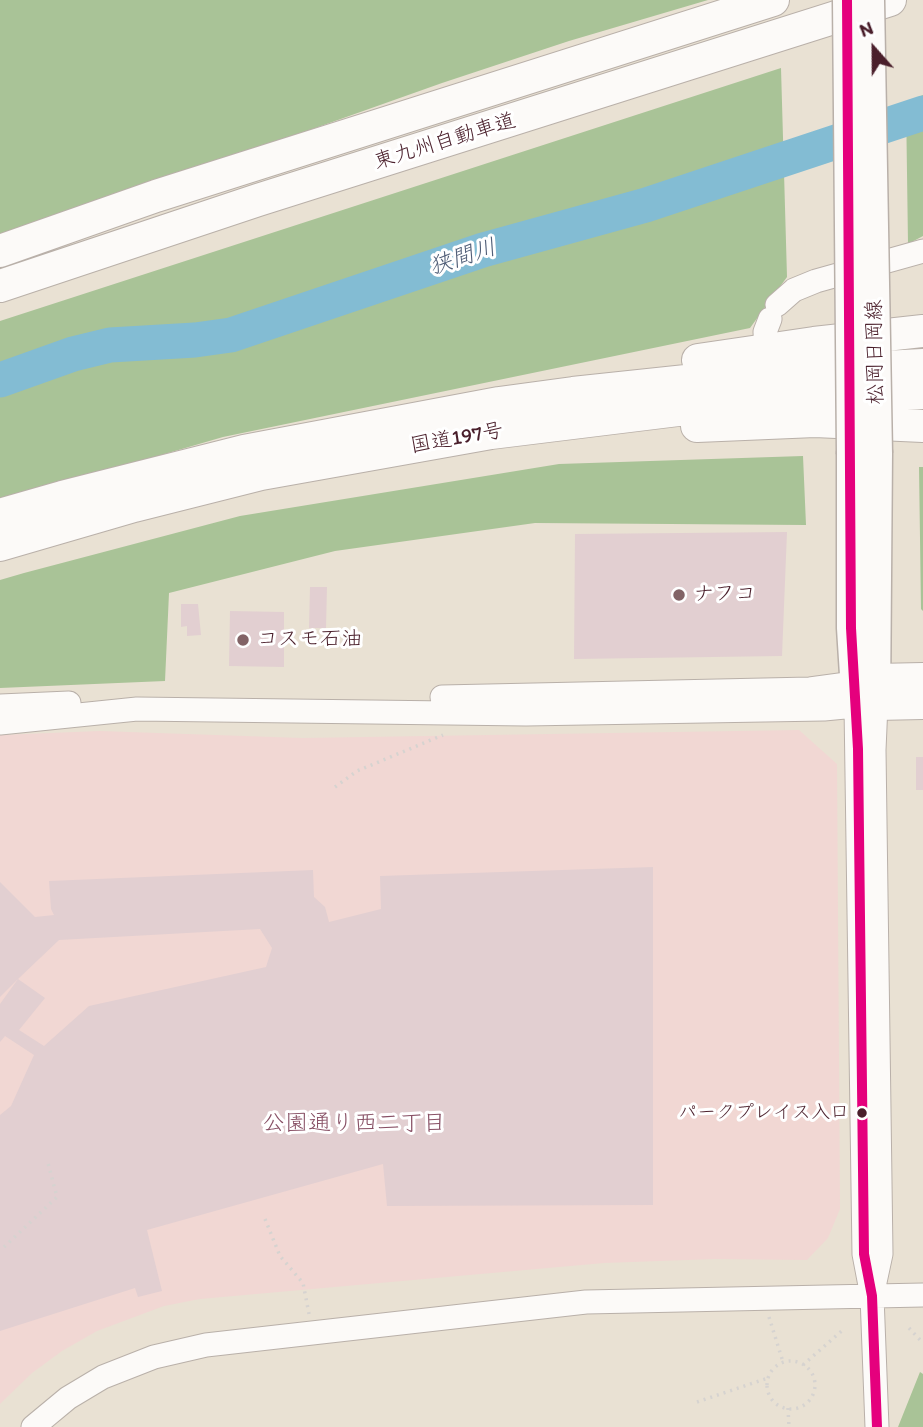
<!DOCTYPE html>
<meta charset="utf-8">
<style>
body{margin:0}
#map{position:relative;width:923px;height:1427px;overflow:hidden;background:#e9e1d3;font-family:Itim,sans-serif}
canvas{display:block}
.north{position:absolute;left:839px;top:14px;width:70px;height:70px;-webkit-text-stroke:5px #fff;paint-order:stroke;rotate:339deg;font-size:19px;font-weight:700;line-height:28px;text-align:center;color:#4a1f2b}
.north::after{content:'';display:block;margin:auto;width:24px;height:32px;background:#4a1f2b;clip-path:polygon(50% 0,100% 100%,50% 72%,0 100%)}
</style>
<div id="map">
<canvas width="923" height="1427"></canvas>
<div class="north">N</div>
</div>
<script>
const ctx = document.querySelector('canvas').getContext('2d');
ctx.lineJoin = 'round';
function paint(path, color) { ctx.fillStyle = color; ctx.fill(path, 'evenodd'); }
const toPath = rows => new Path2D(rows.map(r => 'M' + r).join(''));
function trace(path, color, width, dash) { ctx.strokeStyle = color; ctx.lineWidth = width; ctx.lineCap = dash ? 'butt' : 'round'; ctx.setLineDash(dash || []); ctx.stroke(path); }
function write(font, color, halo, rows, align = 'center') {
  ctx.font = font + ' Itim,"Klee One",sans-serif'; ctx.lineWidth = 6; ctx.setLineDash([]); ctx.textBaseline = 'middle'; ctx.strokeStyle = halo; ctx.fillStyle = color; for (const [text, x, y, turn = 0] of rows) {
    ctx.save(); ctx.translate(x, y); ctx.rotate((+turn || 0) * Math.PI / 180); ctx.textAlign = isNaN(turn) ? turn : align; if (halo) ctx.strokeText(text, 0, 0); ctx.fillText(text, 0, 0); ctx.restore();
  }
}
const built = toPath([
 [799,730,837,764,840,1209,828,1238,807,1260,715,1259,604,1263,200,1299,164,1306,97,1331,62,1351,32,1373,0,1404,0,735,100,731,302,738]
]);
const forest = toPath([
 [0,0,708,0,569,41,442,83,138,191,0,237],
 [781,68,787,277,750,328,223,437,0,502,0,321],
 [923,95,923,236,908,244,906,102],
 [803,456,806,525,535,523,335,551,169,593,165,681,0,688,0,580,24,573,240,516,559,464],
 [919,467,923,467,923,611,921,609],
 [920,1372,923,1374,923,1427,898,1427]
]);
const river = toPath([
 [0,380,73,354,110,345,195,340,231,335,483,250,646,205,923,113]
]);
const building = toPath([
 [787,532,782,656,574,659,575,534],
 [310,587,327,587,326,628,309,628],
 [181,604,198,604,201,635,187,636,187,626,181,627],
 [230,611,284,612,284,667,229,666],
 [916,757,923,757,923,790,916,790],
 [653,867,653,1205,387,1206,383,1164,147,1230,162,1291,138,1297,135,1288,0,1331,0,1115,11,1106,34,1055,5,1036,0,1042,0,1004,18,979,0,997,0,882,35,917,54,915,51,909,49,881,313,870,314,897,325,907,329,922,381,909,380,876],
 [260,929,272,948,266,967,89,1006,44,1046,19,1030,45,998,18,979,59,940]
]);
const path = toPath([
 [335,787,357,771,443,735],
 [265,1219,280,1256,303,1283,309,1314],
 [4,1247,57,1197,48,1163],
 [769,1317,783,1362],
 [909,1328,923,1343],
 '767 1385a24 24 0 1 1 48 0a24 24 0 1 1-48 0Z',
 [803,1365,845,1328],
 [697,1402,768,1378],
 [788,1408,789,1427]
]);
const minor = toPath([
 [777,305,794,290,816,281,923,251],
 [766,349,765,332,770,319],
 [442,697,810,689,869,681],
 [0,706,69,703],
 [856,706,864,1254,872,1296,877,1427],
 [0,723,137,709,526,714,824,709,876,704,874,750,881,1254,872,1296],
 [33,1427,68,1398,103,1377,154,1357,206,1345,586,1302,923,1295]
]);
const major = toPath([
 [851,454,851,628,856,706],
 [876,702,878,453]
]);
const highway = toPath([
 [0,251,156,196,773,0],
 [0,286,258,200,890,0],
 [698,360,814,343,923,331],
 [697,426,815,421,923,426],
 [0,515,62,497,244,451,499,403,573,393,752,374,923,365],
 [0,545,134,506,261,474,491,433,751,401,923,393],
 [876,680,923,679],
 [876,704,923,703]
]);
const majorBridge = toPath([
 [847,0,851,454],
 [870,0,878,453]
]);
const bus1 = toPath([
 [847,0,851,628,858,749,864,1254,872,1296,877,1427]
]);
const markers = [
 [679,595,7,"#826366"],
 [243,640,7,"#826366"],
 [862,1113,6,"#4a1f2b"]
];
const busNames = [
 ["パークプレイス入口",849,1113]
];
const streetNames = [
 ["東九州自動車道",445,142,-17],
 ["松岡日岡線",876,352,-91],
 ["国道197号",457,439,-10]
];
const poiNames = [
 ["ナフコ",693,595],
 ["コスモ石油",257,640]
];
const waterNames = [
 ["狭間川",463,258,-18]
];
const neighbourhoodNames = [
 ["公園通り西二丁目",354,1124]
];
paint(built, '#f1d7d3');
paint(forest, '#a9c397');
trace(river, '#83bcd3', 35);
paint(building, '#e2cfd1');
trace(minor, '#b9b0a9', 25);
trace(major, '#b9b0a9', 31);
trace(highway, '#b9b0a9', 34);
trace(path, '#d6d3d0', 3.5, [2, 5]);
trace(minor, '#fcfaf8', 23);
trace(major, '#fcfaf8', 28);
trace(highway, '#fcfaf8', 32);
trace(majorBridge, '#b9b0a9', 31, []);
trace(majorBridge, '#fcfaf8', 28);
trace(bus1, '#e5007d', 10);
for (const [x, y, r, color] of markers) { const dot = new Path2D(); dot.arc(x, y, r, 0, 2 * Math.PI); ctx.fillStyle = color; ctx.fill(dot); trace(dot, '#fff', 2.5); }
write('19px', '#4a1f2b', '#fff', busNames, 'right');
write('21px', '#4a1f2b', '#fff', streetNames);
write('21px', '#4a1f2b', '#fff', poiNames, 'left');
write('italic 23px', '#505e77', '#fff', waterNames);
write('23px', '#874f64', '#fff', neighbourhoodNames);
</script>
